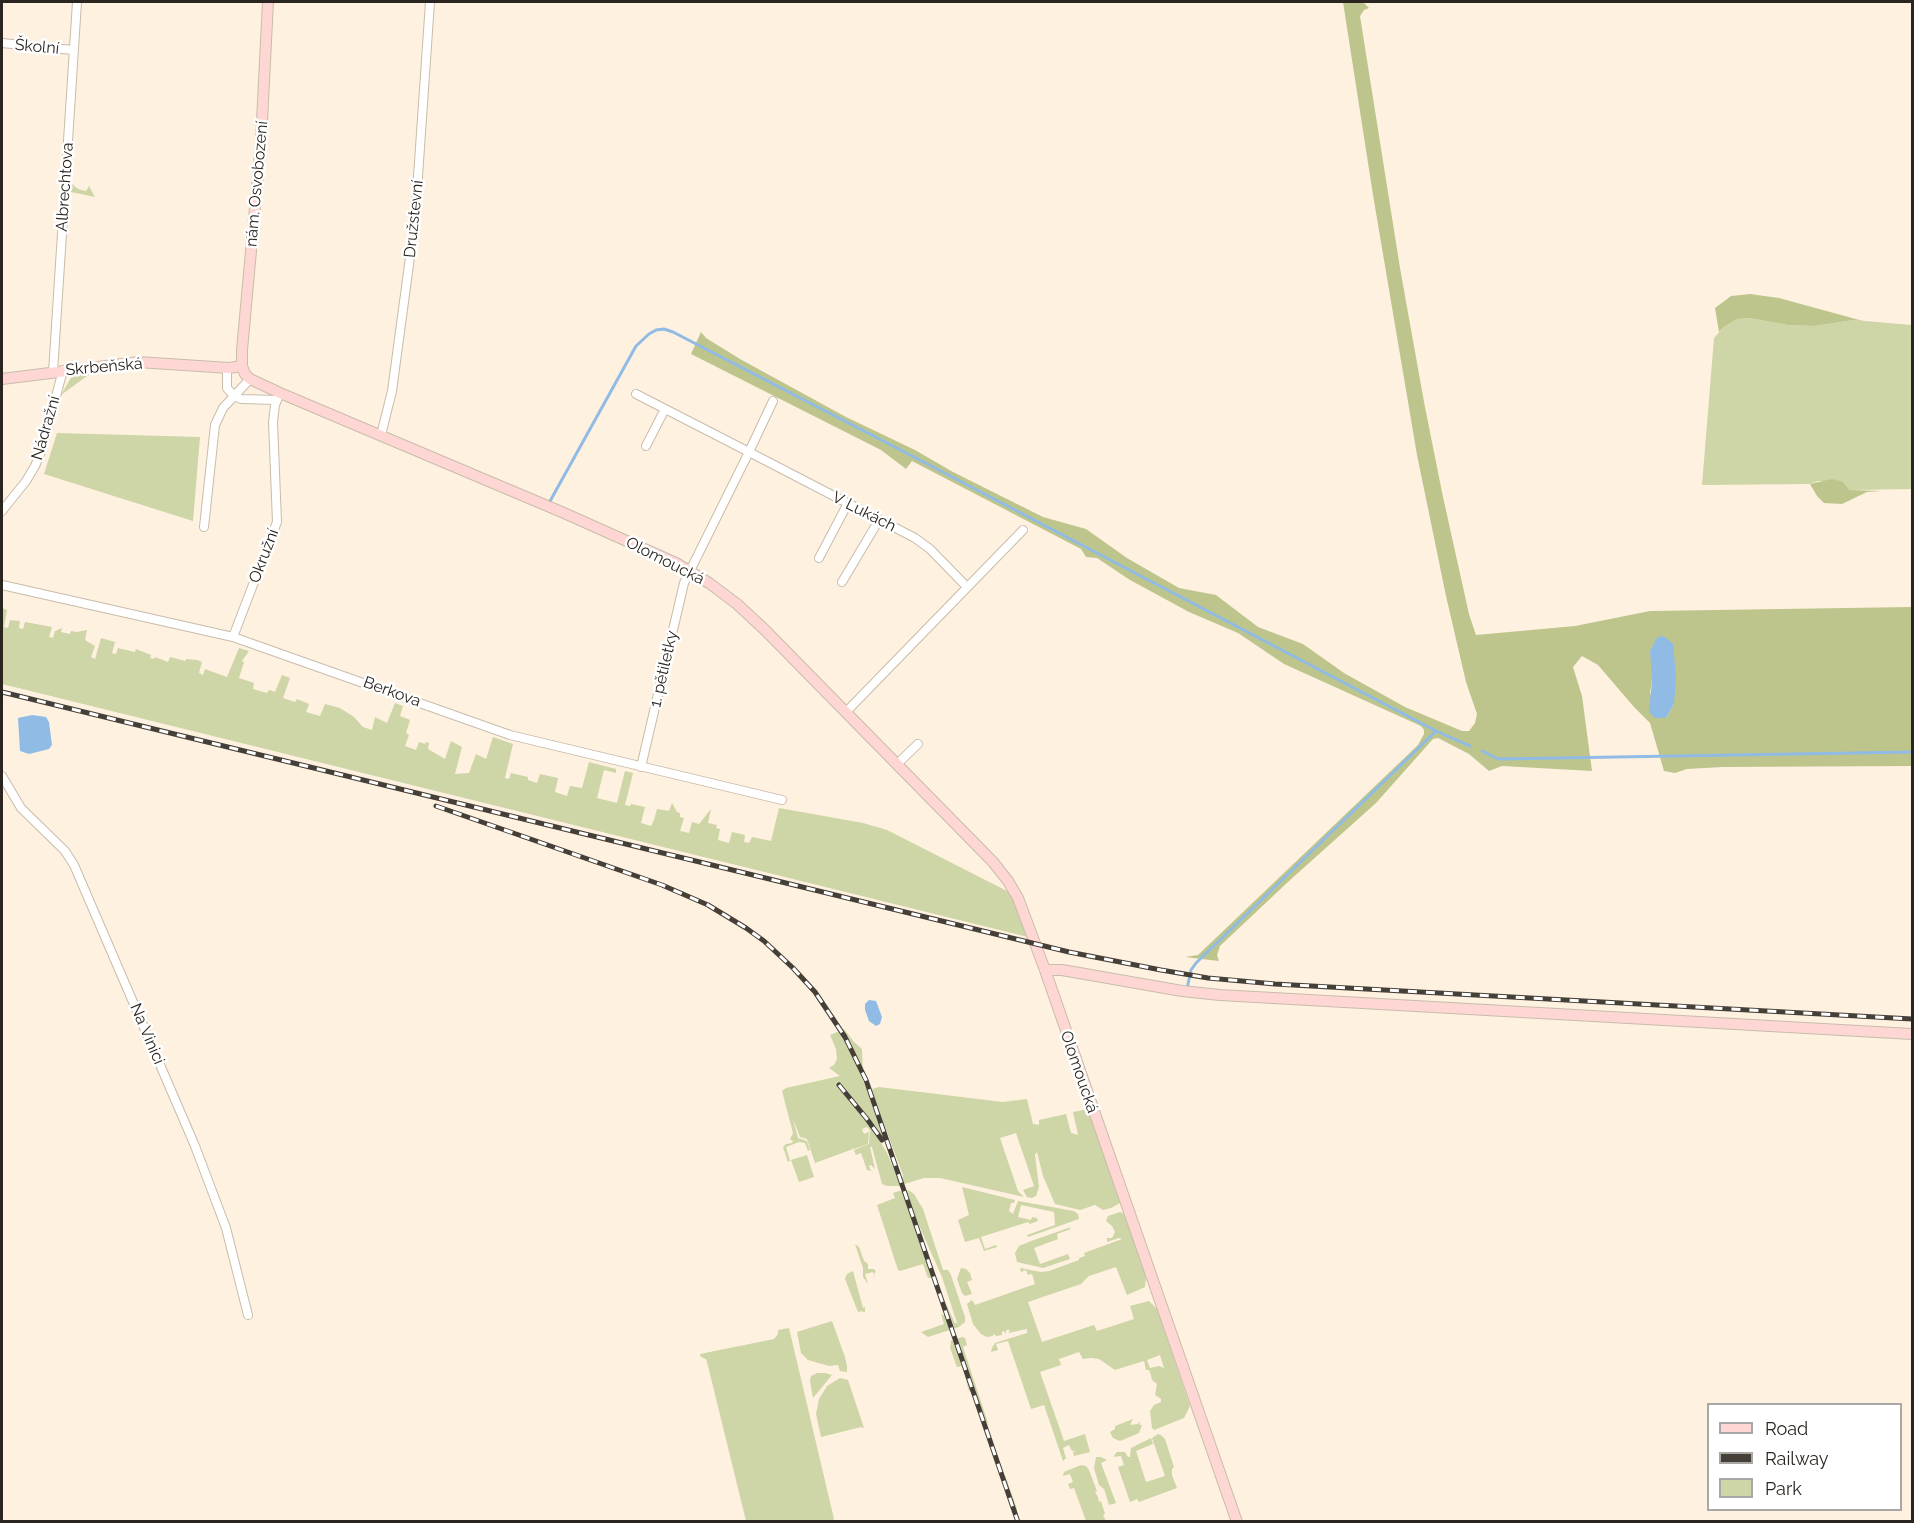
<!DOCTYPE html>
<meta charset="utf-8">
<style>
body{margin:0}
#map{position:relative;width:1914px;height:1523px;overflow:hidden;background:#fef1e0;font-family:Raleway,sans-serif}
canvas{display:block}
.frame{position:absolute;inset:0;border:3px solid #2a251f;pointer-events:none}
.legend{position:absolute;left:1707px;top:1403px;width:195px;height:108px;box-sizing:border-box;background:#fff;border:2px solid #aaa8a5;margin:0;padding:8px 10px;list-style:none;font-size:18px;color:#2a251f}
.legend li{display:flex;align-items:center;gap:12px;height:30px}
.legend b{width:30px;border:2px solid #aaa8a5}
</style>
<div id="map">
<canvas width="1914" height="1523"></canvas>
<div class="frame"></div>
<ul class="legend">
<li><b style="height:8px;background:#fed7d4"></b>Road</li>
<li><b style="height:8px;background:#453f38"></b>Railway</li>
<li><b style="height:16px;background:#ced5a6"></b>Park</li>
</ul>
</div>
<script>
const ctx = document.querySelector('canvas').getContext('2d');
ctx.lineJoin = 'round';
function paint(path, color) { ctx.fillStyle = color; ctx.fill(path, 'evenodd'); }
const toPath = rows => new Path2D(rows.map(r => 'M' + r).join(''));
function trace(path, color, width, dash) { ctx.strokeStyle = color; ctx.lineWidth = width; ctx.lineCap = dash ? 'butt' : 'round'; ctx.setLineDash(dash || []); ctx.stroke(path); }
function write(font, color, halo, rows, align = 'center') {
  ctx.font = font + ' Raleway,sans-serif'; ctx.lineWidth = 5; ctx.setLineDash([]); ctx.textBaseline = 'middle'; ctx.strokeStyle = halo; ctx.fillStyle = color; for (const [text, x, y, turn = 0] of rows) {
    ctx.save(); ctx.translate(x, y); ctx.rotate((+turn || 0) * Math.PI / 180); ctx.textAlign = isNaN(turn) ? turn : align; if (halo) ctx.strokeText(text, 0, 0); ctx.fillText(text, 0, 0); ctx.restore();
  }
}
const green = toPath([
 [72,184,78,189,86,191,89,186,95,197,71,192,70,187],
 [1749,318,1788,325,1815,326,1854,320,1912,325,1912,489,1850,490,1843,482,1818,481,1810,484,1702,485,1714,338,1724,327,1737,319],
 [99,372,87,376,61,395,72,376],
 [57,433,200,437,193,521,44,474],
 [2,608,7,610,4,627,8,628,10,620,20,621,19,628,23,629,25,622,52,627,49,637,53,638,55,631,62,628,61,632,70,634,71,631,77,632,87,630,85,640,95,646,91,657,95,659,101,638,115,642,112,653,116,654,118,648,135,652,136,649,151,655,150,658,154,659,155,657,168,662,170,657,185,661,186,659,197,660,202,662,199,673,203,675,205,669,227,677,239,648,249,651,242,661,244,662,239,678,254,683,253,689,267,693,269,690,275,692,282,675,290,678,283,698,295,702,297,699,309,704,306,712,320,716,325,704,340,708,354,717,363,727,372,730,375,717,387,723,395,703,403,706,400,716,410,720,406,733,409,735,405,746,416,750,419,742,425,744,426,742,429,743,428,749,445,759,451,741,462,747,455,774,469,773,476,754,486,759,493,737,513,744,505,778,509,779,511,773,528,777,528,780,537,783,540,774,558,778,555,792,567,796,570,786,582,788,589,762,616,769,616,773,604,770,597,798,617,803,625,771,633,773,625,805,630,806,631,804,645,807,641,823,651,826,654,820,657,809,669,811,672,803,677,812,680,813,680,817,684,818,680,831,689,833,692,822,699,824,711,809,708,823,717,825,716,828,720,829,718,840,729,843,732,832,745,835,744,842,749,843,752,837,771,841,779,808,863,823,887,830,1007,891,1013,898,1028,937,2,684],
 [844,1029,854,1042,862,1049,863,1072,860,1073,870,1097,873,1096,872,1089,879,1087,1003,1102,1027,1099,1033,1124,1039,1125,1039,1120,1066,1114,1071,1133,1078,1135,1073,1112,1088,1109,1120,1203,1111,1208,1103,1210,1095,1205,1080,1210,1055,1204,1043,1176,1037,1152,1035,1155,1039,1187,1036,1196,1032,1198,1027,1197,1023,1190,1034,1186,1016,1133,1000,1138,1018,1191,1024,1197,940,1178,924,1178,904,1184,902,1180,903,1175,885,1127,890,1144,887,1145,877,1128,841,1084,838,1086,874,1131,887,1153,901,1186,887,1186,882,1184,872,1147,870,1147,875,1169,871,1165,869,1166,871,1171,867,1170,861,1153,856,1155,854,1150,869,1144,870,1130,867,1127,862,1129,864,1134,869,1132,868,1144,854,1149,852,1147,853,1149,815,1163,807,1139,800,1137,793,1119,798,1138,807,1141,810,1150,808,1151,805,1143,799,1142,786,1147,790,1161,788,1162,783,1147,786,1144,792,1143,793,1141,790,1139,793,1133,782,1091,786,1088,840,1076,829,1068,834,1065,837,1059,836,1049,830,1035],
 [807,1155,814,1177,799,1182,791,1160],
 [962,1187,1015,1200,1014,1203,1011,1203,1009,1211,1013,1214,1018,1201,1074,1211,1078,1214,1079,1219,1028,1237,1027,1235,1055,1225,1054,1212,1021,1205,1018,1217,1031,1220,1032,1217,1037,1218,1038,1221,1030,1224,1028,1222,981,1237,985,1249,996,1245,997,1247,984,1251,979,1238,965,1242,958,1220,969,1215],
 [905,1190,910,1191,914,1194,923,1209,943,1270,948,1270,951,1275,965,1317,965,1322,959,1327,928,1337,921,1332,944,1324,941,1314,946,1316,950,1328,952,1328,944,1305,946,1304,955,1323,957,1323,942,1277,909,1203,908,1204,908,1208,933,1278,928,1278,923,1264,900,1271,898,1270,877,1205,895,1198,893,1193,899,1191,904,1192],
 [1120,1212,1123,1213,1126,1219,1146,1277,1145,1287,1127,1295,1116,1267,1089,1276,1081,1284,1028,1302,1042,1342,1094,1325,1097,1331,1134,1319,1130,1306,1149,1301,1157,1309,1190,1406,1184,1418,1154,1430,1152,1428,1150,1411,1154,1405,1161,1402,1161,1399,1155,1395,1157,1384,1152,1380,1151,1375,1149,1370,1146,1370,1144,1361,1115,1370,1099,1359,1091,1358,1083,1359,1079,1352,1059,1359,1061,1365,1040,1372,1064,1441,1085,1434,1090,1452,1074,1456,1073,1452,1076,1450,1072,1451,1069,1445,1063,1448,1066,1458,1063,1461,1044,1405,1031,1409,1008,1341,996,1344,998,1350,991,1352,992,1348,995,1343,1027,1333,1027,1329,1008,1333,1010,1331,1008,1329,1006,1331,1006,1334,1004,1331,1002,1332,1002,1335,997,1336,993,1334,993,1336,987,1337,981,1334,973,1324,967,1304,972,1300,975,1305,1035,1284,1032,1274,1028,1275,1026,1270,1021,1272,1020,1268,1041,1272,1049,1271,1079,1260,1079,1258,1085,1256,1084,1253,1122,1239,1119,1238,1107,1242,1107,1238,1112,1238,1115,1232,1112,1226,1106,1221,1108,1216],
 [1160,1355,1164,1368,1159,1366,1150,1368,1147,1360],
 [1071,1227,1069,1229,1071,1229,1057,1234,1058,1239,1034,1248,1040,1264,1068,1254,1070,1259,1043,1268,1017,1262,1015,1253,1019,1246,1031,1241,1032,1246,1031,1241],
 [855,1244,859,1247,864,1261,868,1264,868,1269,874,1269,876,1272,874,1273,875,1279,873,1272,865,1274,868,1284,863,1277,863,1268],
 [961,1268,966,1269,970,1273,972,1280,967,1282,972,1294,965,1296,962,1293,957,1279],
 [853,1271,863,1308,865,1307,865,1312,863,1312,862,1311,858,1312,845,1279,847,1274],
 [832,1321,845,1357,847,1366,847,1372,840,1371,838,1365,829,1366,808,1360,801,1353,797,1332],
 [789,1328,834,1519,831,1522,746,1521,708,1366,706,1359,701,1357,700,1354,774,1339,778,1334,778,1330],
 [962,1337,965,1338,967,1345,963,1347,989,1426,983,1415,976,1394,969,1391,962,1366,957,1367,950,1348,951,1341],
 [817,1373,825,1373,832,1375,813,1398,810,1381,811,1376],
 [840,1378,848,1380,864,1428,861,1427,821,1437,816,1414,819,1399,827,1386],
 [1133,1419,1130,1425,1138,1424,1139,1421,1140,1425,1142,1425,1139,1433,1120,1441,1113,1438,1110,1432,1115,1429,1115,1426],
 [1158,1434,1161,1435,1165,1439,1174,1467,1172,1469,1172,1475,1177,1488,1139,1502,1137,1499,1130,1502,1118,1467,1124,1465,1121,1456,1114,1457,1115,1454,1117,1452,1125,1452,1128,1457,1130,1457,1131,1448,1151,1438,1153,1444,1136,1451,1146,1482,1165,1476,1152,1438],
 [1096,1457,1101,1457,1107,1460,1101,1463,1116,1503,1109,1505,1104,1489,1099,1485,1094,1468],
 [1081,1465,1086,1466,1089,1470,1097,1491,1095,1492,1098,1497,1099,1502,1101,1501,1105,1514,1103,1515,1106,1521,1086,1521,1074,1488,1070,1489,1068,1484,1073,1482,1070,1474,1063,1476,1064,1472],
 [1005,1475,1017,1509,1017,1513,1015,1510,1011,1510,1002,1480,1006,1484]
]);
const forest = toPath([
 [1343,2,1363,2,1369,8,1364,10,1360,16,1400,268,1424,402,1443,497,1469,614,1476,635,1575,626,1650,611,1912,607,1912,766,1723,767,1687,769,1675,773,1664,771,1650,723,1634,707,1598,665,1582,656,1573,667,1582,696,1592,771,1502,766,1489,771,1469,754,1438,738,1433,739,1376,803,1289,881,1220,946,1217,955,1219,961,1185,957,1198,955,1418,745,1424,734,1424,730,1421,726,1284,664,1238,633,1189,612,1130,580,1097,558,1086,557,1081,549,912,461,906,469,881,450,691,354,701,332,706,338,740,359,846,417,915,450,953,472,1043,517,1086,529,1127,558,1179,588,1216,595,1258,627,1303,644,1344,673,1405,707,1462,731,1469,731,1475,723,1477,714,1466,682,1446,596,1417,455,1373,195],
 [1652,680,1674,704,1666,718,1650,693],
 [1750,294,1779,298,1863,321,1854,320,1815,326,1788,325,1749,318,1737,319,1724,327,1719,332,1715,308,1731,296],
 [1832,479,1843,482,1850,490,1881,491,1867,492,1842,504,1824,503,1817,496,1810,484]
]);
const water = toPath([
 [1660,636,1665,637,1673,644,1676,677,1674,704,1666,718,1655,718,1649,712,1652,680,1650,651,1656,639],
 [32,715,46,717,49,722,52,745,49,749,29,754,20,751,18,718],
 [869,1000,876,1001,882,1017,880,1024,876,1026,869,1021,865,1010,865,1004]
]);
const stream = toPath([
 [549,503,636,346,649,334,656,330,664,329,673,332,916,458,1436,731,1470,746],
 [1482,751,1498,759,1912,752],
 [1187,989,1191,970,1196,963,1436,731]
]);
const street = toPath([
 [2,43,73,50],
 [227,368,227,388,234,396],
 [53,372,77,2],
 [636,394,749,452,684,583,641,767],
 [234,396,241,399,276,400],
 [773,401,749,452,915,538,930,549,967,587],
 [381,435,392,391,415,220,430,2],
 [646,446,665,409],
 [2,511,26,481,35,466,42,449,63,370],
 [204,527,215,425,223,408,250,379],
 [819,558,848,503],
 [842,582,879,520],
 [2,585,233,637,510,735,782,800],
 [233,637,277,522,273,422,275,405,280,393],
 [846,712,1023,530],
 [897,764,918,744],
 [2,776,21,808,65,851,74,865,195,1146,226,1228,248,1315]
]);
const secondary = toPath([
 [268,2,261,141,242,350,242,366,245,374,250,379,280,393,564,513,676,563,709,583,737,604,765,630,993,862,1008,881,1018,898,1045,970,1237,1522],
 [2,379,138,362,229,368,242,366],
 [1045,970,1062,970,1182,991,1220,995,1912,1034]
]);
const rail = toPath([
 [2,692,1069,952,1161,970,1208,978,1275,984,1912,1019],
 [436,806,662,885,708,905,746,928,764,941,793,968,815,992,845,1037,866,1080,1018,1522],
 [839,1085,867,1119,882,1140]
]);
const streetNames = [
 ["Školní",37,47,5],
 ["nám. Osvobození",257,184,-85],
 ["Albrechtova",65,187,-86],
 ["Družstevní",414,219,-84],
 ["Skrbeňská",104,367,-5],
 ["Nádražní",46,428,-74],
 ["V Lukách",864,512,27],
 ["Okružní",264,556,-69],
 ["Olomoucká",665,561,27],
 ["1. pětiletky",664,669,-77],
 ["Berkova",392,692,20],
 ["Na Vinici",147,1034,67],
 ["Olomoucká",1079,1072,71]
];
paint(green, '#ced5a6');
paint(forest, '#bec58c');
paint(water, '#90bbe5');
trace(stream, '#90bbe5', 3);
trace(street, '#c8bcab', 10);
trace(secondary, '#c8bcab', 12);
trace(street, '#fff', 8);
trace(secondary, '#fed7d4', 10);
trace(rail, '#453f38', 5);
trace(rail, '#fff', 3, [9]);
write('16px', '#2a251f', '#fff', streetNames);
</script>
